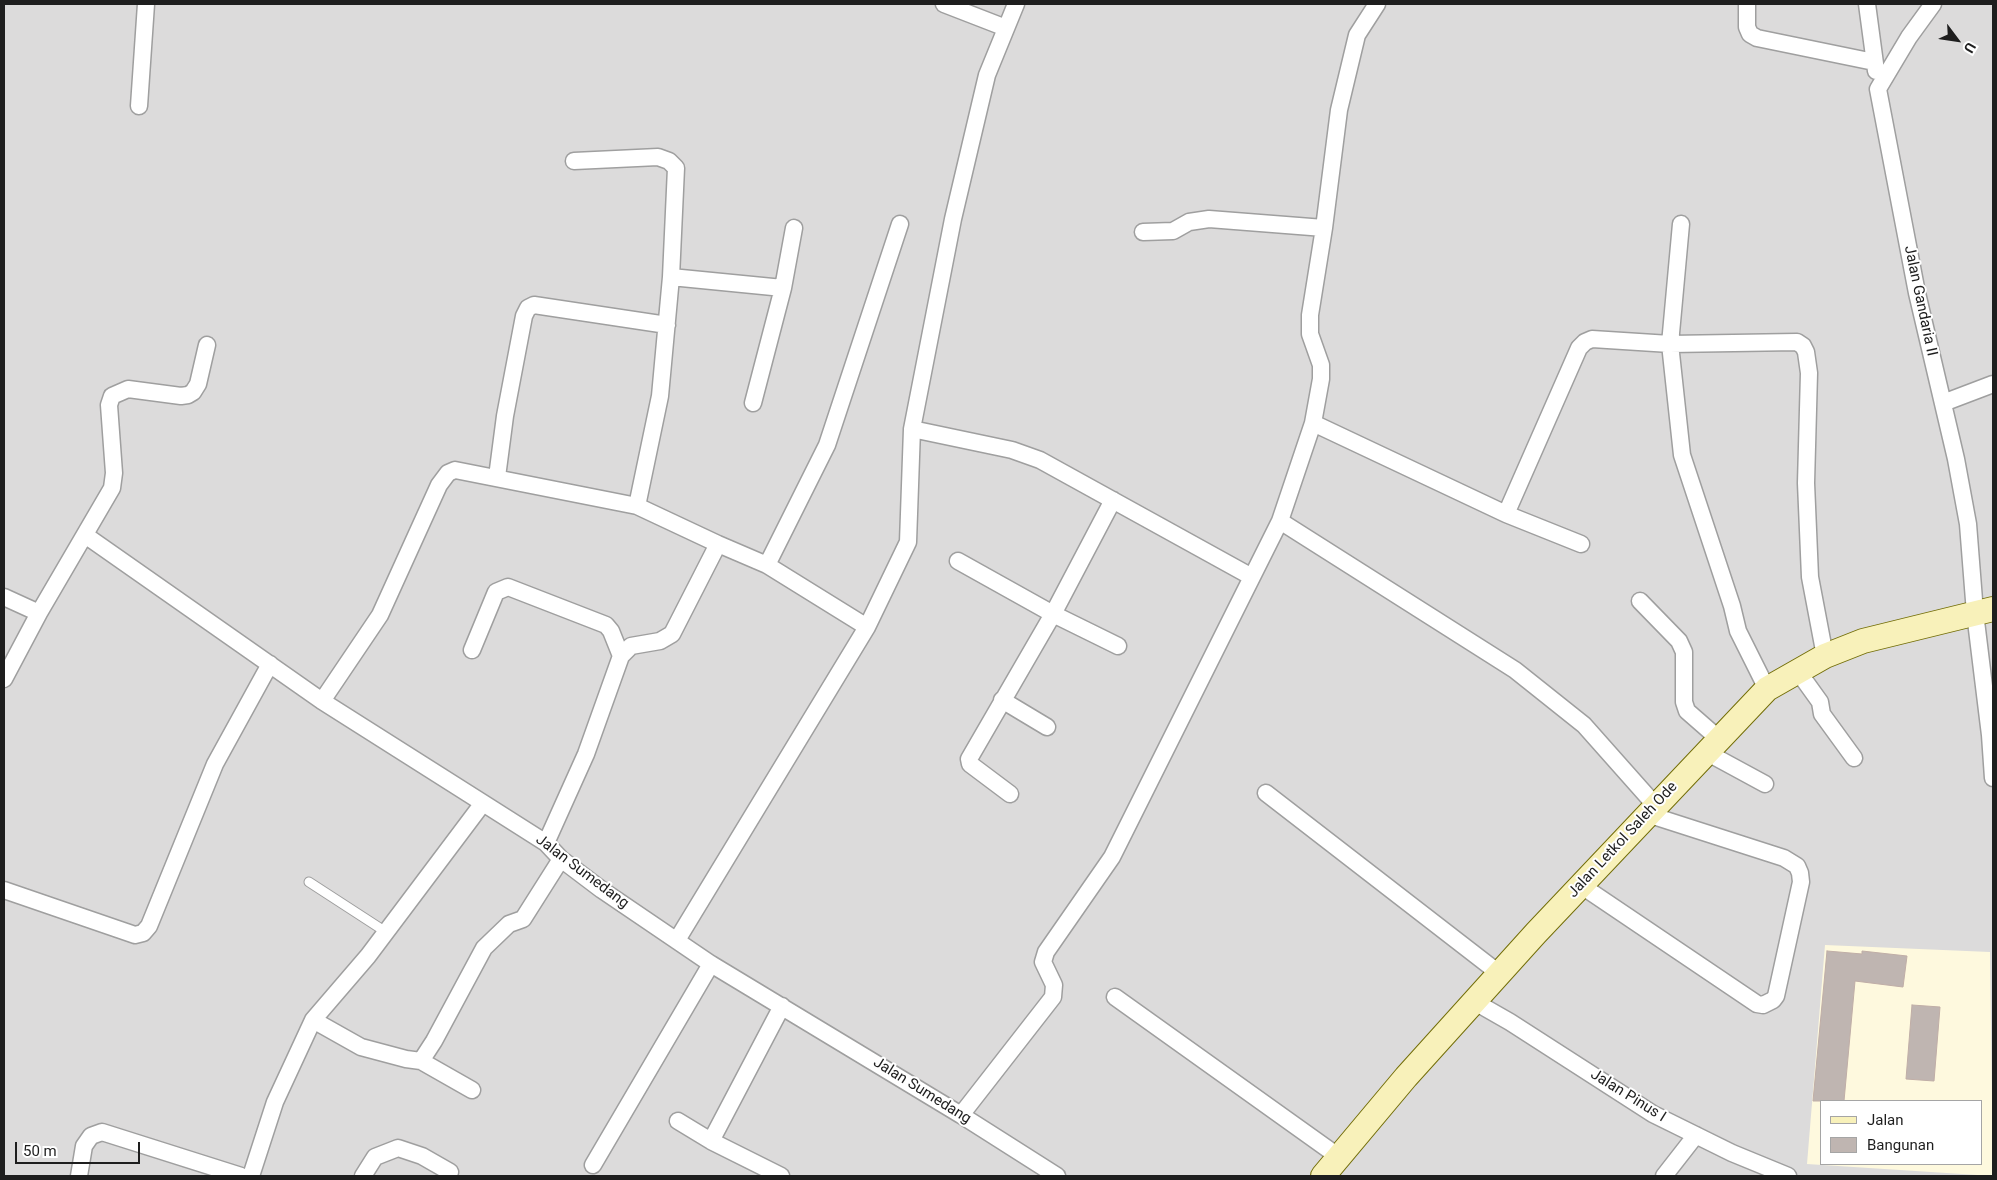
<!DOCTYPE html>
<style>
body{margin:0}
#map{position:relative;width:1997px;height:1180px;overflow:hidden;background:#efeae4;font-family:Roboto,sans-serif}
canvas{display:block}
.frame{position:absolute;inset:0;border:5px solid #1e1e1e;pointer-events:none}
.legend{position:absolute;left:1820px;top:1100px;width:162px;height:65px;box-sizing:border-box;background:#fff;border:1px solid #a5a5a5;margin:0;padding:6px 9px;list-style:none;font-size:15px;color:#1e1e1e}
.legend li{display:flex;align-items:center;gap:10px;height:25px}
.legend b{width:25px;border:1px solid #a5a5a5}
.north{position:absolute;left:1932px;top:15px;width:50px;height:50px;-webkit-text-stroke:4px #fff;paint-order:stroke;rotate:121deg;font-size:14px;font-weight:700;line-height:20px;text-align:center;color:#1e1e1e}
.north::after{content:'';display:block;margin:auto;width:18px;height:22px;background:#1e1e1e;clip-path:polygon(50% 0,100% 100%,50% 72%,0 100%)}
.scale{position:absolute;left:15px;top:1142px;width:125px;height:22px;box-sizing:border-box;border:2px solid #1e1e1e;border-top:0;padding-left:6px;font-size:15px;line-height:18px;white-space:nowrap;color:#1e1e1e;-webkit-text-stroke:4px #fff;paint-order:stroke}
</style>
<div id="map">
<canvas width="1997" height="1180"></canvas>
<div class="frame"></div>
<ul class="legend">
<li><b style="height:6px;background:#f8f1ba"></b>Jalan</li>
<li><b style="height:14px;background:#bfb5b1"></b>Bangunan</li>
</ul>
<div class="north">U</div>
<div class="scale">50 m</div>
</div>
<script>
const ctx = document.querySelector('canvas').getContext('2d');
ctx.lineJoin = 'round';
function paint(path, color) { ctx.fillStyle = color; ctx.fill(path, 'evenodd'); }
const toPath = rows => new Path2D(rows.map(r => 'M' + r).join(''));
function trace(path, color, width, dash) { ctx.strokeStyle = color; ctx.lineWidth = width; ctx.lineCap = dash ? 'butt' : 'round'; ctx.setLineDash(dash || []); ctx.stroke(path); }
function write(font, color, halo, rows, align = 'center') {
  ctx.font = font + ' Roboto,sans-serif'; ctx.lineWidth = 4; ctx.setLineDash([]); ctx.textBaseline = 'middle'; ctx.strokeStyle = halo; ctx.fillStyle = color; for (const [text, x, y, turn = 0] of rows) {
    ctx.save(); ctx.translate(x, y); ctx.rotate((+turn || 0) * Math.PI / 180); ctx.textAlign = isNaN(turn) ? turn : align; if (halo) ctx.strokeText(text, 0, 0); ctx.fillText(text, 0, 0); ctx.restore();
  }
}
const residential = toPath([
 [4,4,1993,4,1993,1176,4,1176],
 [1821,1101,1981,1101,1981,1164,1821,1164]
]);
const education = toPath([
 [1825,945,1990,952,1993,1176,1807,1164],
 [1821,1101,1981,1101,1981,1164,1821,1164]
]);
const building = toPath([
 [1827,951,1862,954,1862,951,1907,956,1903,987,1855,981,1844,1101,1813,1101,1827,951],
 [1912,1005,1940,1007,1934,1081,1906,1079,1912,1005]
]);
const lane = toPath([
 [309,882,386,932]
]);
const street = toPath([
 [944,4,1006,28],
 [1747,4,1747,27,1750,34,1757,38,1874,62],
 [1867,4,1876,71],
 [1933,4,1909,37,1878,89,1917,293,1956,459,1968,524,1975,613,1990,735,1993,778],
 [139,106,146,4],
 [574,161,658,157,669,161,676,168,671,277,660,396,637,506],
 [1681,224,1670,344,1682,455,1732,606,1738,631,1767,689],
 [1143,232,1173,231,1189,222,1209,219,1324,228],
 [671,277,783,288],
 [753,403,783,288,794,228],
 [1943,403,1993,384],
 [1313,423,1506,514,1579,348,1585,342,1592,339,1670,344,1797,342,1803,346,1806,352,1809,373,1806,483,1810,577,1825,656],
 [912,429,1012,450,1040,460,1252,577],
 [497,477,505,416,524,316,528,308,534,305,667,325],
 [1506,514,1581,544],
 [1280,521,1515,670,1584,725,1655,805],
 [85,535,322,701,483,803],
 [958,561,1053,614,1118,646],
 [767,565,827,445,900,224],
 [4,597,39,613],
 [1640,601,1679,641,1684,652,1684,702,1687,711,1719,739],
 [472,650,496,592,508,587,606,625,611,631,621,656],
 [1797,670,1820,702,1822,714,1854,758],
 [4,679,39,613,112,488,114,473,109,405,112,396,128,389,181,396,188,395,193,392,198,384,207,345],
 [1002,700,1047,727],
 [322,701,380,615,439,485,448,473,455,470,637,506,718,544,767,565,867,627],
 [1706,752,1765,784],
 [1266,793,1500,974],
 [1010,794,970,764,969,759,1053,614,1113,500],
 [546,843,586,754,621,656,631,646,660,641,672,634,718,544],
 [1582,886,1757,1004,1763,1005,1773,1000,1776,996,1801,882,1800,873,1797,866,1784,858,1647,814],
 [4,890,135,935,143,933,149,926,215,764,270,664],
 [677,940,867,627,908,542,912,429,953,219,987,75,1016,4],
 [1115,997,1339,1157],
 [1475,1002,1510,1022,1653,1114,1732,1153,1788,1176],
 [313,1020,361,1047,406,1059,421,1061,434,1041,484,948,509,924,523,919,561,859],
 [421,1061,472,1090],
 [961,1115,1053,997,1054,985,1043,962,1046,952,1112,857,1280,521,1313,423,1321,379,1321,365,1310,334,1310,315,1324,228,1339,110,1357,35,1377,4],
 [678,1121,711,1141],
 [593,1165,711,964],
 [79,1176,84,1146,91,1136,102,1132,241,1176],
 [251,1176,275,1102,313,1020,368,956,483,803,546,843,561,859,602,890,711,964,961,1115,1057,1176],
 [363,1176,375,1157,398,1148,422,1156,450,1172],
 [781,1176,711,1141,782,1006],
 [1664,1176,1696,1135]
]);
const secondary = toPath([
 [1323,1176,1406,1077,1536,933,1767,689,1825,656,1863,641,1993,609]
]);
const streetNames = [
 ["Jalan Gandaria II",1920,301,78],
 ["Jalan Letkol Saleh Ode",1623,840,-47],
 ["Jalan Sumedang",582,872,37],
 ["Jalan Sumedang",922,1091,32],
 ["Jalan Pinus I",1628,1096,32]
];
paint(residential, '#dcdbdb');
paint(education, '#fef9de');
paint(building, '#bfb5b1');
trace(building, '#c0aea7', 1);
trace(lane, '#9f9f9f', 11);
trace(street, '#9f9f9f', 19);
trace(secondary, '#736e08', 26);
trace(lane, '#fff', 9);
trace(street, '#fff', 16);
trace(secondary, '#f8f1ba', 24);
write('15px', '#1e1e1e', '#fff', streetNames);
</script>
